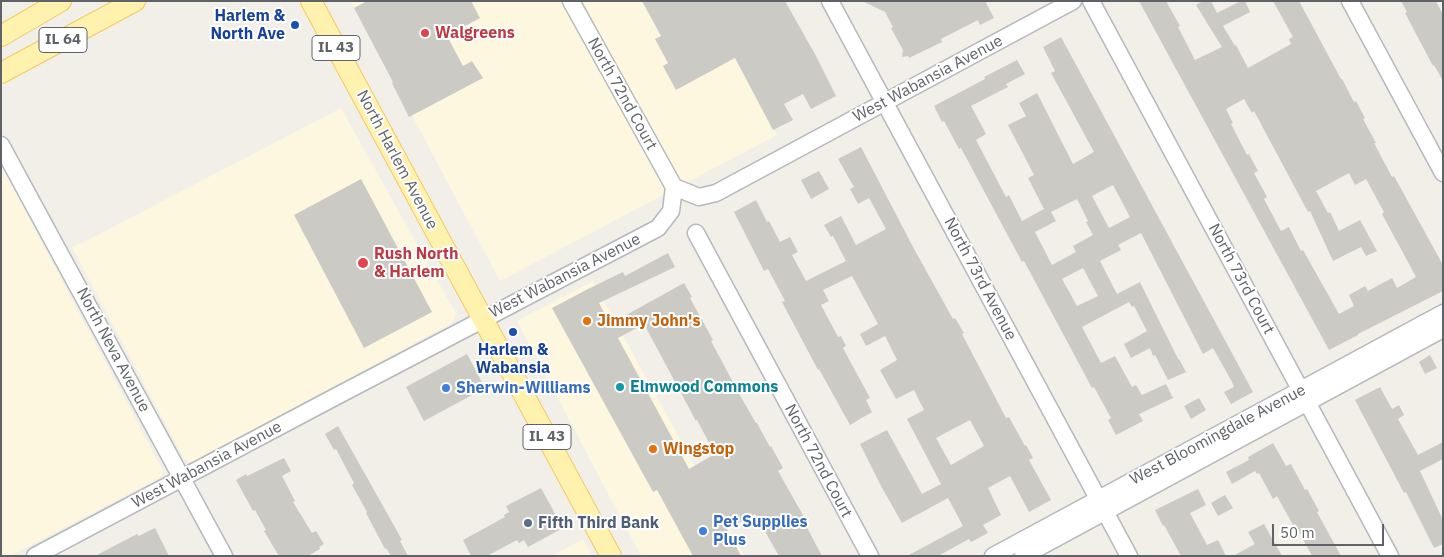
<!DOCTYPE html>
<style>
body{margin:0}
#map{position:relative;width:1444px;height:557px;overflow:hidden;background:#f1efe8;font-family:"IBM Plex Sans",sans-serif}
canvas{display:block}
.frame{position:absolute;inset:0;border:2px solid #5f6368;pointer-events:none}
.scale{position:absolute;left:1272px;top:524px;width:112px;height:22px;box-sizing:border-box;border:2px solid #5f6368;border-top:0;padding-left:6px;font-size:15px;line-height:18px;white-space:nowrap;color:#5f6368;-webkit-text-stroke:4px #fff;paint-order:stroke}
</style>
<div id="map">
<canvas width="1444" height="557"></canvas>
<div class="frame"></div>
<div class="scale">50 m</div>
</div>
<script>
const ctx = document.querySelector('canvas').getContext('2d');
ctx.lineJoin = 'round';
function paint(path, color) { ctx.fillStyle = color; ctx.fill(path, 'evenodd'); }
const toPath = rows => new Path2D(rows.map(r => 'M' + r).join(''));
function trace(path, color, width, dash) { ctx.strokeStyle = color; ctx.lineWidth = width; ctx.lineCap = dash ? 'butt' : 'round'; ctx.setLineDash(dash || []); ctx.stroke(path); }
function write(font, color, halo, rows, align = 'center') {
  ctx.font = font + ' "IBM Plex Sans",sans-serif'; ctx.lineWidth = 4; ctx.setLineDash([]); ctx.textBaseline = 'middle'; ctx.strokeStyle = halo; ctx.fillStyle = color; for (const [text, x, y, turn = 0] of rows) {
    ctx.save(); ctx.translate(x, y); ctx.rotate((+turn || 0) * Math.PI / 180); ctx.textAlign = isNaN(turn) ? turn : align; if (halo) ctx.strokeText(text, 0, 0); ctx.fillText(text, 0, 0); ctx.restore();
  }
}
const commercial = toPath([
 [351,1,704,1,777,135,500,281],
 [341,108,456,314,452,323,192,462,184,459,72,247,90,239],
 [1,166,163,471,161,477,10,556,1,556],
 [593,281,744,556,641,556,517,321],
 [583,539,592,556,552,556]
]);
const building = toPath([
 [367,1,471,1,480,18,447,36,463,66,472,61,483,78,409,117,392,83,393,82,354,8],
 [642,1,785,1,816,56,836,96,811,109,803,94,784,104,793,120,773,130,735,58,676,90,663,66,668,63,655,39,661,36],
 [862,1,985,1,994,18,980,25,978,20,941,39,942,42,909,58,908,56,902,57,903,50,891,28,893,27,885,12],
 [1139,1,1166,1,1180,26,1178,27,1195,60,1222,47,1196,5,1203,1,1211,1,1217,13,1241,1,1245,1,1250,12,1223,26,1235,46,1236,45,1248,68,1291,44,1289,39,1293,37,1273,1,1299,1,1341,79,1342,79,1354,102,1356,101,1365,118,1363,119,1376,143,1374,143,1392,177,1394,176,1443,265,1443,291,1358,334,1358,335,1329,350],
 [1244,99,1252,113,1254,111,1308,212,1310,211,1333,261,1361,247,1366,256,1377,251,1360,220,1339,231,1330,212,1328,213,1316,191,1349,173,1355,185,1366,179,1384,212,1382,214,1416,277,1397,288,1392,278,1368,291,1365,286,1349,295,1354,306,1339,314,1303,250,1301,251,1289,227,1281,231,1264,199,1267,197,1254,173,1258,171,1249,154,1247,155,1231,124,1233,123,1226,109],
 [1401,1,1436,1,1443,15,1443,81,1434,65,1433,66,1405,13,1407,12],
 [1061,37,1253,392,1231,404,1224,392,1234,387,1232,382,1213,348,1203,354,1141,233,1118,245,1121,250,1100,261,1117,294,1140,282,1178,359,1179,359,1186,372,1168,380,1155,355,1153,356,1150,348,1131,358,1124,344,1147,331,1134,306,1132,307,1129,302,1082,327,1101,363,1115,356,1132,387,1136,385,1142,395,1166,384,1173,398,1139,414,1143,421,1116,435,1108,420,1111,418,1094,387,1092,388,1024,261,1022,262,961,148,959,149,944,121,942,122,934,106,985,79,984,77,1017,60,1025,74,1006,84,1008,87,971,106,986,134,976,140,1006,197,1009,195,1022,221,1044,209,1028,178,1034,175,1008,125,1026,116,1019,103,1037,93,1073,164,1094,152,1051,73,1055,71,1043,47],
 [1113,185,1130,217,1109,228,1092,196],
 [1077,199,1088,221,1086,222,1093,235,1073,246,1076,252,1052,265,1035,232,1056,221,1051,212],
 [1083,268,1098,296,1077,306,1062,279],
 [861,147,913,247,953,319,955,318,964,333,962,334,1006,418,1009,417,1025,446,1026,445,1033,458,1029,460,1051,500,1029,512,1010,476,988,488,1001,515,983,525,988,533,971,542,969,539,938,556,907,556,963,526,948,498,902,523,881,486,860,444,887,430,922,494,941,484,907,419,924,410,914,390,896,399,880,370,897,360,885,336,866,346,860,334,878,324,852,276,823,290,829,301,821,305,838,337,841,336,846,346,843,348,870,398,866,400,872,412,850,425,819,369,818,370,782,302,785,301,768,269,764,271,734,212,756,200,767,222,769,221,780,242,790,237,798,252,792,255,806,281,846,261,833,236,831,237,824,225,841,216,856,245,886,229,869,198,858,204,850,189,854,187,838,159],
 [970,420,984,446,951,465,936,438],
 [819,171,829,189,811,199,801,180],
 [361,179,432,312,364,348,294,215],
 [668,253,675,267,599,303,610,324,684,283,692,297,690,298,713,340,711,341,742,399,756,423,757,423,770,447,771,446,783,468,778,471,804,517,802,518,822,556,779,556,755,514,727,529,741,556,693,556,657,490,653,492,552,308,588,289,623,272,625,276],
 [644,324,696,421,697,420,715,454,689,469,618,338],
 [467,354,485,388,424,421,406,387],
 [1430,355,1437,368,1425,374,1419,362],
 [1380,387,1392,409,1399,405,1404,415,1398,419,1418,455,1443,442,1443,459,1420,471,1443,520,1443,544,1434,548,1406,492,1404,493,1355,400],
 [1199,398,1206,410,1191,419,1184,406],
 [338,426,392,522,402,540,400,541,408,556,391,556,386,548,385,549,366,513,367,512,352,485,354,483,336,449,334,450,325,434],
 [1273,443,1286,466,1291,464,1305,490,1307,489,1319,511,1317,512,1341,556,1312,556,1295,524,1293,525,1277,496,1273,499,1259,473,1257,474,1255,471,1232,484,1226,472,1249,460,1248,457],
 [284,458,291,471,282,476,295,501,293,502,312,533,316,531,324,544,319,547,320,549,308,556,279,556,264,531,266,530,255,510,253,511,236,480,246,474,247,476],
 [541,488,563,528,528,547,524,540,519,543,517,540,487,556,471,556,463,540,505,517,504,515,509,512,506,506],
 [1198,489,1206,505,1190,513,1207,545,1218,540,1226,556,1181,556,1164,525,1163,526,1155,510],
 [1225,495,1233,508,1218,516,1211,503],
 [1264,524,1282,556,1233,556,1255,544,1248,532],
 [155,528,169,556,95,556,137,534,139,536]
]);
const minor = toPath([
 [571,1,674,187],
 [830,1,1129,556],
 [1091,1,1390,556],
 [1350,1,1443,173],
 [1,145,224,556],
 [674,187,699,197,716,193,1073,1],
 [696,233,870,556],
 [35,556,333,398,658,228,671,211,674,187],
 [993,556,1443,313],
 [1023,556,1443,329]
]);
const major = toPath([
 [311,1,611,556],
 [1,36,61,1],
 [1,73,135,1]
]);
const markers = [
 [295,25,5,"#1a4fb4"],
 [425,33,5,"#e0444e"],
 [363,263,6,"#e0444e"],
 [587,321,5,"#e8710a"],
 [513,332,5,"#1a4fb4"],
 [620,387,5,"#0f9aa8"],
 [446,388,5,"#3f7fe0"],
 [653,449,5,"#e8710a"],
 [528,523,5,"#5c6f8a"],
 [703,531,5,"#3f7fe0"]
];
const shields = [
 [63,40,48],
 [336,48,48],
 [547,437,48]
];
const shieldNames = [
 ["IL 64",63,40],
 ["IL 43",336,48],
 ["IL 43",547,437]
];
const transitNames = [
 ["Harlem &",285,16],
 ["North Ave",285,34],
 ["Harlem &",513,350,"center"],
 ["Wabansia",513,368,"center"]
];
const healthNames = [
 ["Walgreens",435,33],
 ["Rush North",374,254],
 ["& Harlem",374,272]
];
const streetNames = [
 ["West Wabansia Avenue",928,79,-28],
 ["North 72nd Court",622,94,61],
 ["North Harlem Avenue",397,160,62],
 ["West Wabansia Avenue",565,276,-27],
 ["North 73rd Avenue",980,279,62],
 ["North 73rd Court",1241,279,62],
 ["North Neva Avenue",113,350,62],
 ["West Bloomingdale Avenue",1218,435,-28],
 ["North 72nd Court",818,461,62],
 ["West Wabansia Avenue",207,465,-28]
];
const foodNames = [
 ["Jimmy John's",597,321],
 ["Wingstop",663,449]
];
const cultureNames = [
 ["Elmwood Commons",630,387]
];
const shopNames = [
 ["Sherwin-Williams",456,388],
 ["Pet Supplies",713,522],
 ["Plus",713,540]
];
const serviceNames = [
 ["Fifth Third Bank",538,523]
];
paint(commercial, '#fef7e0');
paint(building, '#cccac5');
trace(minor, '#b5b8bc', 19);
trace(major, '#f2c960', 22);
trace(minor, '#fff', 16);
trace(major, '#fff2af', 20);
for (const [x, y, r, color] of markers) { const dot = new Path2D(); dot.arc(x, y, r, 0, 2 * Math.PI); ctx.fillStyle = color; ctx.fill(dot); trace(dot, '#fff', 2); }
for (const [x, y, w] of shields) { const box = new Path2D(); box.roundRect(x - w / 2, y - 12.5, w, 25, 4); ctx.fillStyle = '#fff'; ctx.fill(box); trace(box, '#5f6368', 1); }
write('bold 15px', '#5f6368', null, shieldNames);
write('bold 16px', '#164399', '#fff', transitNames, 'right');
write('bold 16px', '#be3a42', '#fff', healthNames, 'left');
write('16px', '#5f6368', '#fff', streetNames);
write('bold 16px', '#c56008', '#fff', foodNames, 'left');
write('bold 16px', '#0d838f', '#fff', cultureNames, 'left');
write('bold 16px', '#366cbe', '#fff', shopNames, 'left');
write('bold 16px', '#4e5e75', '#fff', serviceNames, 'left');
</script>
